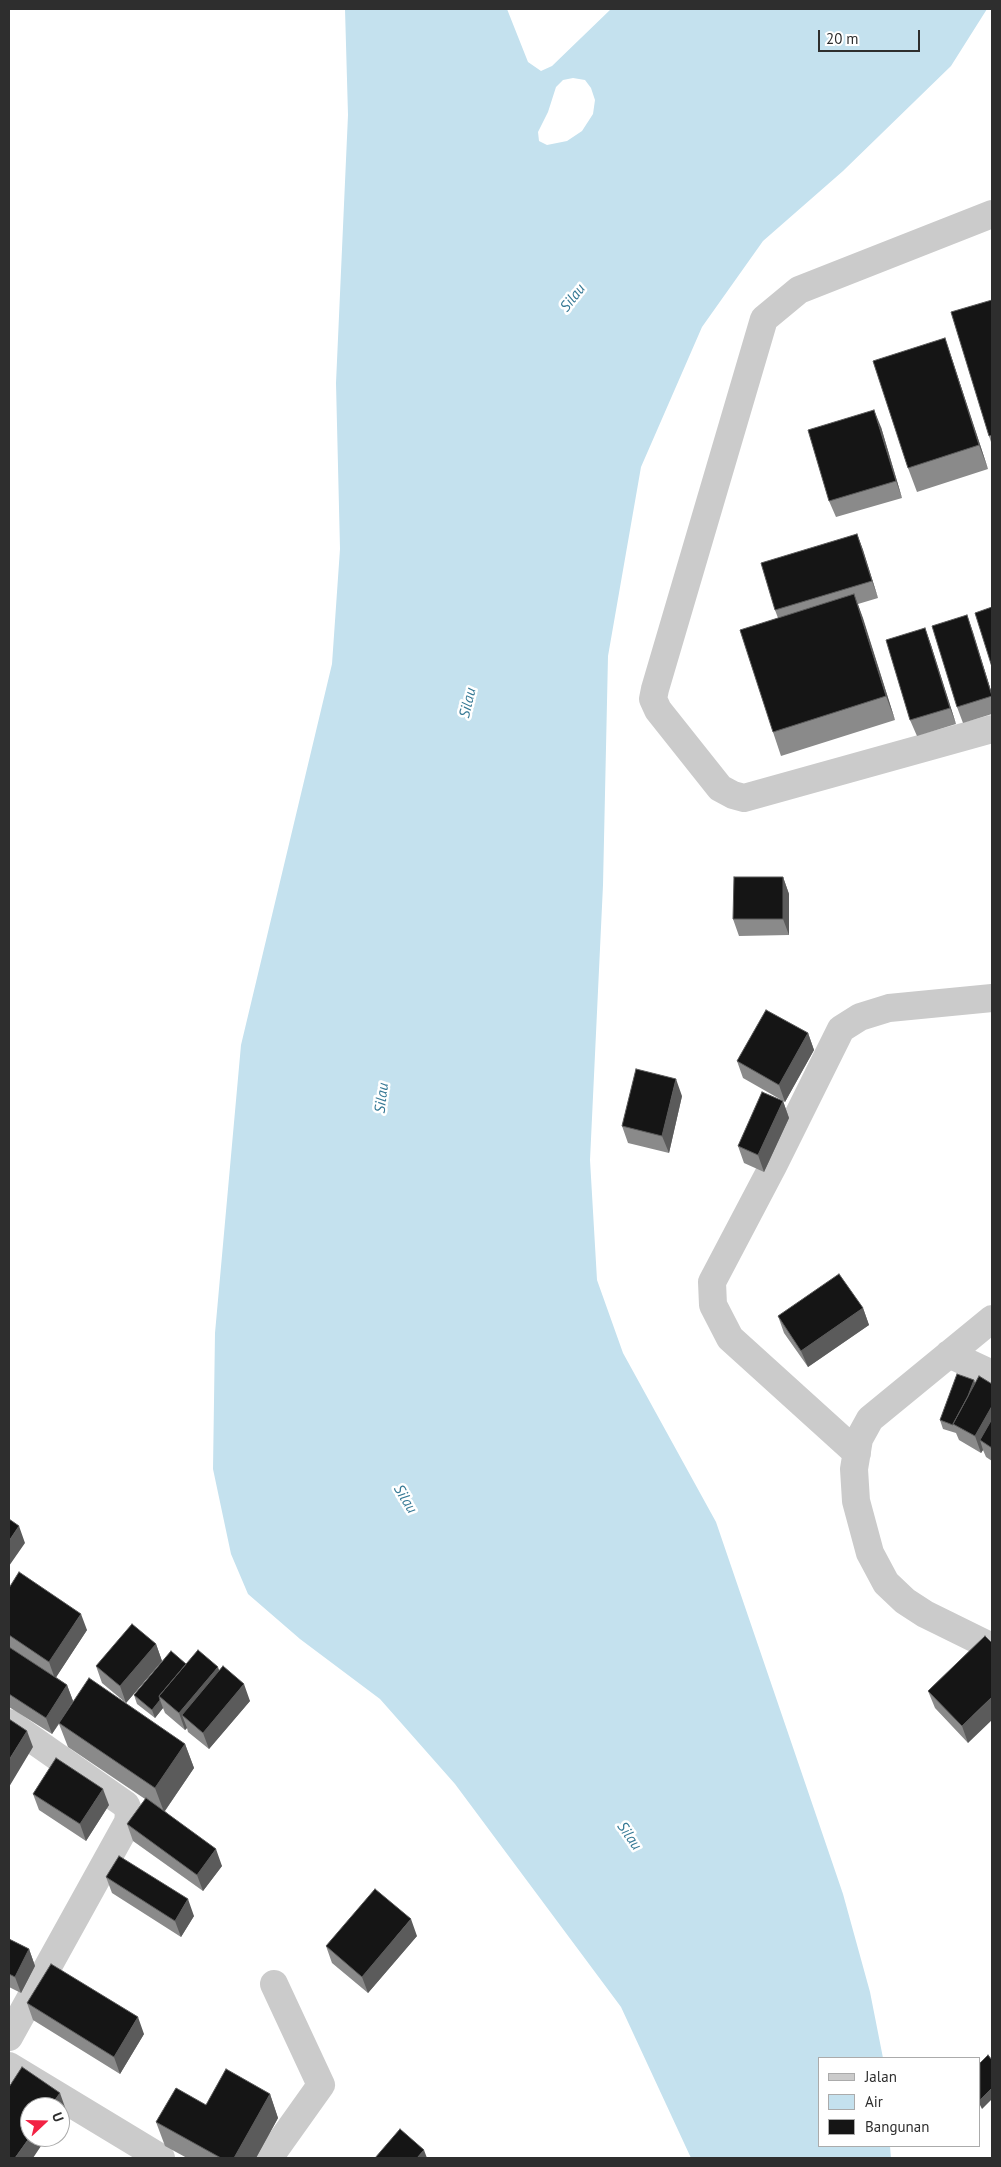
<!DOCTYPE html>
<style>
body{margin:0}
#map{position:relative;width:1001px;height:2167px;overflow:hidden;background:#fff;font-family:"PT Sans",sans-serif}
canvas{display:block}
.frame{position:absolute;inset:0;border:10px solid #2e2e2e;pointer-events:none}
.legend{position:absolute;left:818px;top:2057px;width:162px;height:90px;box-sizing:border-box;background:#fff;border:1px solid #ababab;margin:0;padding:6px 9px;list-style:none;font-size:15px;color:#2e2e2e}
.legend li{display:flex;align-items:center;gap:10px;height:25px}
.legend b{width:25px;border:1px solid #ababab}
.north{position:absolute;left:20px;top:2097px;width:50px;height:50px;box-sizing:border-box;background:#fff;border:1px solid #ababab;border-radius:50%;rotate:69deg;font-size:14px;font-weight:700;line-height:20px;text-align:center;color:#2e2e2e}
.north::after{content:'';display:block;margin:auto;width:18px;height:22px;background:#f22244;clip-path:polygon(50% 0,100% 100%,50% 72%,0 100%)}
.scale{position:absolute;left:818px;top:30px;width:102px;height:22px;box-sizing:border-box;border:2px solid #2e2e2e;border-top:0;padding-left:6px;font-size:15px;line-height:18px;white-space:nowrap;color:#2e2e2e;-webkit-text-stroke:4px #fff;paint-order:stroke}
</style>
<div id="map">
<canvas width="1001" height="2167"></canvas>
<div class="frame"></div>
<ul class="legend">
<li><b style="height:6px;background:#cbcbcb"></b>Jalan</li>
<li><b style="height:14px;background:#c4e1ee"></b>Air</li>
<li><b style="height:14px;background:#151515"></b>Bangunan</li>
</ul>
<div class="north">U</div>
<div class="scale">20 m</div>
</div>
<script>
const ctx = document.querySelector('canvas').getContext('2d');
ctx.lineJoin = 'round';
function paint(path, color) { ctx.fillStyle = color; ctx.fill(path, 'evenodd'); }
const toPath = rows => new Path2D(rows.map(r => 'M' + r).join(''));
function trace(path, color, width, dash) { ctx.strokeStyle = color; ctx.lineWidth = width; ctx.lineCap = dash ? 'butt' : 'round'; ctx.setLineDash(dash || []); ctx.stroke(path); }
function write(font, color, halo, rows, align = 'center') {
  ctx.font = font + ' "PT Sans",sans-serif'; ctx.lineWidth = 5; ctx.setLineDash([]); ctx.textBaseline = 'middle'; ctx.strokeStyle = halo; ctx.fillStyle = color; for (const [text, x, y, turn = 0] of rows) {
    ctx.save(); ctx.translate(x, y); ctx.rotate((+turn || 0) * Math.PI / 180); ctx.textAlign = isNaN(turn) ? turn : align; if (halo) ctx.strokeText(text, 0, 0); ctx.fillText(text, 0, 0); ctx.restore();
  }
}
const water = toPath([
 [345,9,507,9,528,62,541,71,552,66,611,9,987,9,951,66,843,171,763,241,702,327,641,467,608,656,603,885,590,1160,597,1280,623,1353,716,1522,843,1894,870,1992,883,2058,820,2058,820,2146,890,2146,891,2158,691,2158,621,2007,455,1784,380,1699,300,1639,248,1594,231,1554,213,1469,215,1333,241,1045,332,664,340,549,336,383,348,115],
 [573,78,585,80,591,88,595,100,593,114,582,131,567,141,547,145,539,141,538,132,548,112,556,87,563,80]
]);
const minor = toPath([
 [992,214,799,290,764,319,655,689,653,699,658,710,720,788,733,795,744,798,992,729],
 [992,1319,870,1419,859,1439,854,1469,856,1501,870,1553,886,1583,905,1601,925,1614,992,1647],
 [949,1354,992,1374],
 [857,1453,730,1338,713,1305,712,1282,773,1166,841,1029,860,1017,889,1008,992,998],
 [9,1723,126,1805,129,1813,128,1822,9,2037],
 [9,2066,161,2158],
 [269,2158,321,2085,274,1984]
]);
const wall = toPath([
 [992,300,992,445,989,436],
 [945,338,953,362,988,469,917,492,908,468],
 [881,427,902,498,836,517,829,501],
 [857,534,863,550,878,598,858,604,895,720,781,756,773,732,778,618,775,610],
 [967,615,992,694,992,714,963,723,957,707],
 [925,628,931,645,956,724,917,736,910,720],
 [783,877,789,894,789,935,739,936,733,919],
 [808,1033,814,1050,785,1102,743,1078,737,1061],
 [682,1096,669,1153,628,1143,622,1126],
 [783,1101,789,1118,764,1172,744,1163,738,1146],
 [863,1308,869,1325,808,1367,784,1333,778,1316],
 [974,1380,975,1384,992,1384,992,1461,986,1457,983,1450,981,1453,959,1440,956,1433,943,1429,940,1420],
 [9,1588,87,1630,56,1677,67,1685,73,1701,185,1744,194,1768,165,1811,222,1866,203,1891,133,1841,127,1824,145,1799,68,1747,59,1724,52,1734,9,1707],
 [985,1636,968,1743,935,1708,928,1691],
 [156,1644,162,1661,126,1703,102,1683,96,1666],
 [186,1664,220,1671,250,1701,209,1749,188,1732,187,1728,185,1730,165,1713,163,1708,155,1718,137,1704,134,1695],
 [33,1794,109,1805,86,1841,39,1810],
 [106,1877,194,1916,181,1937,112,1893],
 [417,1936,368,1993,332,1963,326,1946],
 [9,1939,29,1949,35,1966,21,1993,9,1987],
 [27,2003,144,2034,120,2074,33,2020],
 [270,2094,278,2118,256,2158,187,2158,165,2146,156,2122,206,2105]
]);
const shadedWall = toPath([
 [945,338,953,362,988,469,979,445],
 [874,410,881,427,902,498,896,481],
 [857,534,863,550,878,598,872,581],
 [854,594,863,618,895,720,886,696],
 [967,615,973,632,992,694,992,696],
 [925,628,931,645,956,724,950,708],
 [783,877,789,894,789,935,783,919],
 [808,1033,814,1050,785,1102,779,1085],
 [676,1079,682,1096,669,1153,662,1136],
 [783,1101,789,1118,764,1172,758,1155],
 [863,1308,869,1325,808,1367,801,1351],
 [974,1380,977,1389,957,1426],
 [992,1406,992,1433,980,1440,983,1450,981,1453,975,1436],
 [19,1526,25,1543,9,1566,9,1541],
 [81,1614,87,1630,55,1679,49,1662],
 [156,1644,162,1661,126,1703,120,1686],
 [218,1667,224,1684,182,1715,187,1728,185,1730,179,1713],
 [244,1684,250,1701,209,1749,203,1733],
 [67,1685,73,1701,52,1734,46,1718],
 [992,1697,992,1720,968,1743,962,1726],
 [160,1700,163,1708,155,1718,152,1710],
 [27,1731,33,1747,9,1787,9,1760],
 [185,1744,194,1768,164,1812,155,1788],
 [103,1789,109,1805,86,1841,80,1824],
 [216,1849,222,1866,203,1891,197,1875],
 [188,1899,194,1916,181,1937,175,1921],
 [411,1919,417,1936,368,1993,362,1977],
 [29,1949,35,1966,21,1993,15,1977],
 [138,2017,144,2034,120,2074,114,2057],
 [992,2088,992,2099,982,2109,980,2105,980,2100],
 [60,2093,66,2110,60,2118,60,2107,50,2107],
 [270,2094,278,2118,256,2158,234,2158],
 [30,2137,47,2137,33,2158,15,2158],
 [424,2150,427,2158,417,2158]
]);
const building = toPath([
 [992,300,992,435,989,436,951,312,992,300],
 [945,338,979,445,908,468,873,361,945,338],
 [874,410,896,481,829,501,808,430,874,410],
 [857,534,872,581,775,610,761,563,857,534],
 [854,594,886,696,773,732,740,630,854,594],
 [992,607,992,667,975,613,992,607],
 [967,615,992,696,957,707,932,626,967,615],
 [925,628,950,708,910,720,886,640,925,628],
 [734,877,783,877,783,919,733,919,734,877],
 [766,1010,808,1033,779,1085,737,1061,766,1010],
 [636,1069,676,1079,662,1136,622,1126,636,1069],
 [762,1092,783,1101,758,1155,738,1146,762,1092],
 [839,1274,863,1308,801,1351,778,1316,839,1274],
 [957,1374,974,1380,968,1396,953,1424,953,1425,940,1420,957,1374],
 [979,1376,992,1384,992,1406,975,1436,953,1424,979,1376],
 [992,1419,992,1448,980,1440,992,1419],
 [9,1519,19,1526,9,1541,9,1519],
 [19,1572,81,1614,49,1662,9,1635,9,1588,19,1572],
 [132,1624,156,1644,120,1686,96,1666,132,1624],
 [985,1636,992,1643,992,1697,962,1726,928,1691,985,1636],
 [9,1647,67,1685,46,1718,9,1694,9,1647],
 [198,1650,218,1667,179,1713,159,1696,198,1650],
 [171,1651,186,1664,159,1696,160,1700,152,1710,134,1695,171,1651],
 [223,1666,244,1684,203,1733,182,1715,223,1666],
 [89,1678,185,1744,155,1788,59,1723,89,1678],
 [9,1719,27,1731,9,1760,9,1719],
 [56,1758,103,1789,80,1824,33,1794,56,1758],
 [146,1798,216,1849,197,1875,127,1824,146,1798],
 [119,1856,188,1899,175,1921,106,1877,119,1856],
 [375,1889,411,1919,362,1977,326,1946,375,1889],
 [9,1939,29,1949,15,1977,9,1974,9,1939],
 [51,1964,138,2017,114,2057,27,2003,51,1964],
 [988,2055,992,2060,992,2088,980,2100,980,2063,988,2055],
 [22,2067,60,2093,50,2107,30,2107,30,2137,15,2158,9,2158,9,2087,22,2067],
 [226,2069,270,2094,234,2158,221,2158,156,2122,176,2088,206,2105,226,2069],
 [400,2129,424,2150,417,2158,375,2158,400,2129]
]);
const waterNames = [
 ["Silau",573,298,-52],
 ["Silau",468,703,-77],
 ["Silau",382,1098,-83],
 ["Silau",405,1499,59],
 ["Silau",629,1836,55]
];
paint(water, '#c4e1ee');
trace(minor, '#cbcbcb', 28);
paint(wall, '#8a8a8a');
paint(shadedWall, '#5b5b5b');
paint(building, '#151515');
trace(building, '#5b5b5b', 1);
write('italic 15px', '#367995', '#fff', waterNames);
</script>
